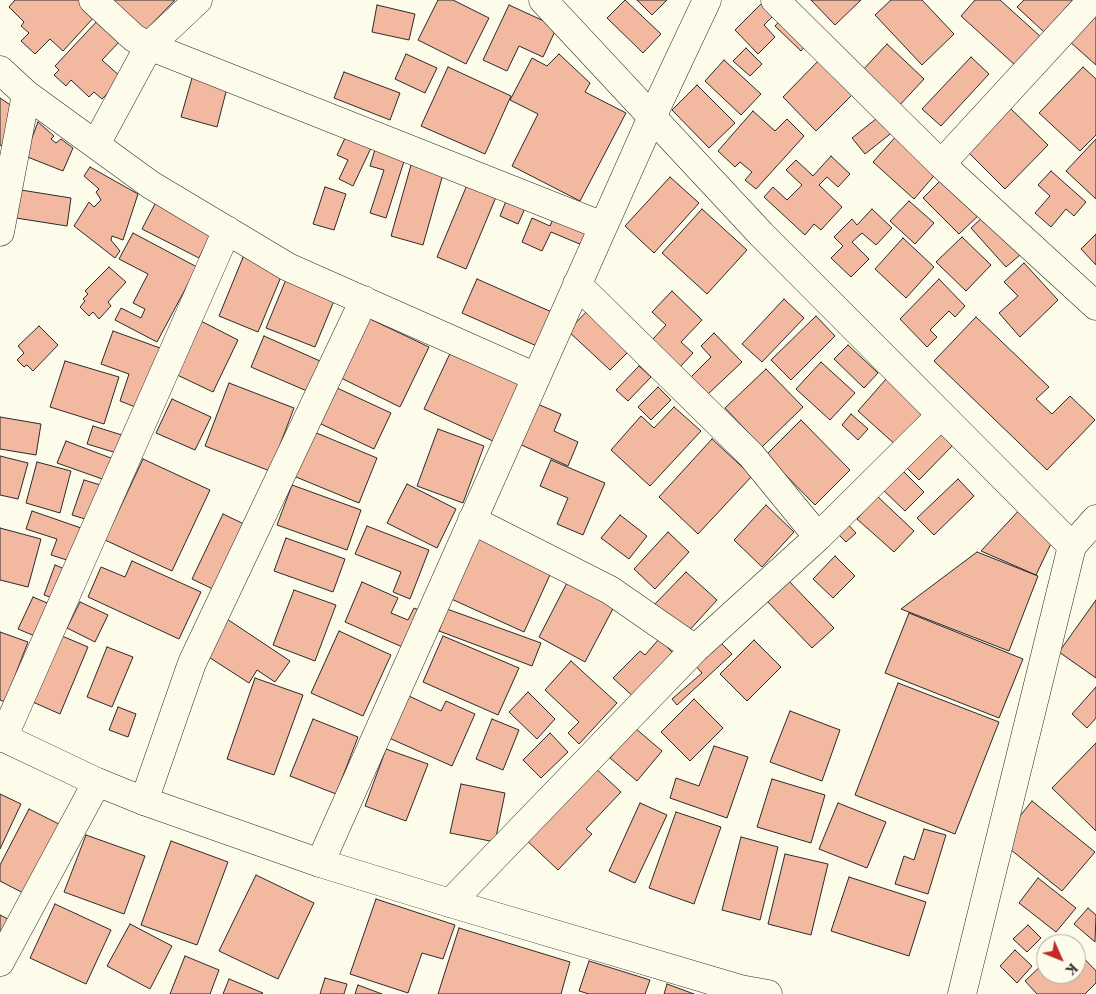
<!DOCTYPE html>
<style>
body{margin:0}
#map{position:relative;width:1096px;height:994px;overflow:hidden;background:#fdfbea;font-family:Spectral,serif}
canvas{display:block}
.north{position:absolute;left:1036px;top:934px;width:50px;height:50px;box-sizing:border-box;background:#fdfbea;border:1px solid #a9a89e;border-radius:50%;rotate:134deg;font-size:14px;font-weight:700;line-height:20px;text-align:center;color:#2b2b2b}
.north::after{content:'';display:block;margin:auto;width:18px;height:22px;background:#c62828;clip-path:polygon(50% 0,100% 100%,50% 72%,0 100%)}
</style>
<div id="map">
<canvas width="1096" height="994"></canvas>
<div class="north">K</div>
</div>
<script>
const ctx = document.querySelector('canvas').getContext('2d');
ctx.lineJoin = 'round';
function paint(path, color) { ctx.fillStyle = color; ctx.fill(path, 'evenodd'); }
const toPath = rows => new Path2D(rows.map(r => 'M' + r).join(''));
function trace(path, color, width, dash) { ctx.strokeStyle = color; ctx.lineWidth = width; ctx.lineCap = dash ? 'butt' : 'round'; ctx.setLineDash(dash || []); ctx.stroke(path); }
const building = toPath([
 [15,0,80,0,96,15,63,51,50,39,35,54,21,41,29,33,21,26,24,22,9,7,15,0],
 [110,0,175,0,144,32,110,0],
 [438,0,453,0,489,18,466,64,418,40,438,0],
 [625,0,661,34,643,53,607,18,625,0],
 [637,0,667,0,652,15,637,0],
 [765,0,778,11,764,25,775,37,758,54,735,30,765,0],
 [811,0,861,0,835,25,811,0],
 [891,0,922,0,954,34,922,65,875,15,891,0],
 [975,0,1000,0,1041,37,1015,65,961,16,975,0],
 [1024,0,1073,0,1044,32,1017,7,1024,0],
 [377,5,415,14,409,40,372,32,377,5],
 [509,5,557,27,543,57,519,46,507,71,483,60,509,5],
 [1096,11,1096,65,1069,41,1096,11],
 [784,16,810,41,801,51,775,26,784,16],
 [100,18,121,40,102,60,122,78,102,99,94,92,89,97,71,80,66,86,54,75,59,70,55,66,100,18],
 [887,44,924,79,898,107,861,72,887,44],
 [746,48,762,64,750,76,733,61,746,48],
 [406,54,437,68,425,93,395,79,406,54],
 [559,54,590,83,585,92,626,113,580,201,512,166,538,114,510,100,532,58,547,66,559,54],
 [822,57,856,91,816,131,783,97,822,57],
 [971,57,989,74,941,126,922,109,971,57],
 [724,60,761,94,741,115,705,81,724,60],
 [448,67,511,96,485,154,421,126,448,67],
 [1083,67,1096,79,1096,135,1080,151,1039,113,1083,67],
 [344,72,400,93,390,120,334,98,344,72],
 [192,78,227,88,217,127,181,117,192,78],
 [697,85,735,123,709,148,672,110,697,85],
 [0,98,19,111,8,149,0,145,0,98],
 [1009,107,1048,145,1005,189,966,150,1009,107],
 [753,111,775,131,787,119,804,136,756,189,745,180,752,172,740,162,735,167,718,151,753,111],
 [881,115,894,131,865,154,852,138,881,115],
 [38,122,54,136,51,139,56,143,61,139,73,148,63,171,25,156,38,122],
 [898,134,939,170,914,199,873,162,898,134],
 [346,136,371,148,353,186,339,179,348,160,337,155,346,136],
 [1096,139,1096,199,1066,171,1096,139],
 [376,146,406,155,386,218,370,213,384,170,370,166,376,146],
 [831,156,850,174,838,187,827,177,819,185,842,207,821,230,814,224,805,235,764,197,773,187,787,200,802,185,786,170,796,160,813,176,831,156],
 [411,165,443,174,423,245,391,236,411,165],
 [90,167,138,194,123,240,112,236,111,240,120,251,115,258,74,226,89,202,94,207,101,200,96,192,99,189,84,176,90,167],
 [1051,171,1086,202,1074,216,1066,209,1051,227,1035,213,1050,196,1038,185,1051,171],
 [946,175,982,212,959,234,923,198,946,175],
 [670,177,699,203,654,253,625,226,670,177],
 [467,185,496,197,466,269,437,257,467,185],
 [325,187,346,194,334,230,313,224,325,187],
 [21,190,71,198,67,226,16,218,21,190],
 [508,196,527,204,518,224,500,216,508,196],
 [909,201,934,223,915,244,890,221,909,201],
 [156,202,212,232,199,258,142,229,156,202],
 [702,209,747,250,707,294,662,253,702,209],
 [872,209,892,228,876,245,862,233,852,242,869,259,851,277,831,258,843,246,834,237,852,219,857,225,872,209],
 [555,214,589,229,582,245,551,232,542,251,522,242,532,218,550,226,555,214],
 [984,216,1020,255,1006,267,971,228,984,216],
 [133,233,197,267,157,342,115,320,121,308,141,318,145,309,133,303,148,274,119,259,133,233],
 [1096,234,1096,265,1081,249,1096,234],
 [962,237,991,265,966,291,936,262,962,237],
 [903,238,934,267,906,298,875,269,903,238],
 [244,255,283,272,258,332,219,316,244,255],
 [1024,263,1058,300,1020,337,999,313,1018,296,1004,282,1024,263],
 [109,267,126,282,108,302,111,306,99,319,93,312,89,316,80,307,85,301,83,299,88,294,85,291,109,267],
 [287,277,336,296,315,347,266,328,287,277],
 [477,279,554,313,539,347,462,313,477,279],
 [939,279,965,306,955,317,949,311,930,330,937,337,927,347,900,319,939,279],
 [672,291,702,320,681,342,693,353,680,367,652,340,666,325,652,312,672,291],
 [784,299,804,318,762,362,742,344,784,299],
 [591,307,633,347,610,370,568,331,591,307],
 [816,316,835,336,791,380,771,360,816,316],
 [976,317,1049,387,1036,399,1052,414,1070,396,1095,420,1047,470,934,361,976,317],
 [368,318,429,347,400,407,339,377,368,318],
 [197,319,238,340,213,392,171,372,197,319],
 [39,326,58,345,33,371,27,365,24,367,17,360,24,353,18,346,39,326],
 [113,331,160,348,138,408,120,401,129,374,101,364,113,331],
 [714,333,742,362,708,394,691,377,711,357,701,346,714,333],
 [264,336,320,361,307,391,251,367,264,336],
 [848,345,878,373,864,388,834,359,848,345],
 [453,347,525,380,495,442,424,409,453,347],
 [65,361,119,377,104,424,50,407,65,361],
 [821,362,855,393,830,420,796,389,821,362],
 [639,366,651,377,628,401,616,390,639,366],
 [766,369,803,407,762,447,725,408,766,369],
 [887,378,928,414,898,447,858,411,887,378],
 [229,383,294,408,270,471,205,446,229,383],
 [658,387,671,400,651,420,638,407,658,387],
 [337,388,391,413,374,449,319,423,337,388],
 [172,399,211,417,195,450,156,433,172,399],
 [535,403,561,414,554,431,578,442,568,466,517,443,535,403],
 [674,407,701,431,650,486,611,450,641,416,654,428,674,407],
 [851,414,868,429,858,440,842,425,851,414],
 [0,417,41,424,36,455,0,449,0,417],
 [801,420,850,470,815,505,766,455,801,420],
 [93,426,125,436,120,454,87,444,93,426],
 [302,427,377,458,359,503,284,472,302,427],
 [935,428,953,445,919,480,902,463,935,428],
 [438,429,484,446,463,503,417,486,438,429],
 [712,439,752,476,698,534,659,497,712,439],
 [66,441,116,460,108,481,57,463,66,441],
 [0,456,28,463,18,499,0,495,0,456],
 [143,459,210,490,172,571,105,540,143,459],
 [551,460,605,483,583,535,557,524,568,498,540,486,551,460],
 [37,462,71,471,60,513,26,503,37,462],
 [900,468,924,492,905,511,881,488,900,468],
 [958,479,974,496,934,535,917,518,958,479],
 [84,480,107,487,95,522,72,515,84,480],
 [407,484,456,509,437,548,387,523,407,484],
 [292,485,361,510,347,550,277,525,292,485],
 [877,496,914,531,894,552,857,519,877,496],
 [766,505,794,532,762,567,734,540,766,505],
 [1024,505,1055,535,1036,575,981,551,1024,505],
 [32,511,81,528,70,561,51,555,57,539,26,529,32,511],
 [223,514,246,525,215,590,192,579,223,514],
 [620,515,647,536,629,559,601,538,620,515],
 [844,520,856,533,846,542,834,530,844,520],
 [367,526,429,550,410,599,393,592,401,572,355,554,367,526],
 [0,528,41,539,28,587,0,580,0,528],
 [476,531,554,566,524,632,447,597,476,531],
 [668,532,689,552,655,589,634,569,668,532],
 [286,538,345,559,333,592,274,571,286,538],
 [977,552,1038,576,1009,651,901,609,977,552],
 [835,556,855,576,833,598,813,579,835,556],
 [132,561,201,592,179,639,88,597,101,567,125,577,132,561],
 [55,565,72,572,61,601,44,595,55,565],
 [686,572,717,600,686,634,654,605,686,572],
 [570,577,617,601,585,662,539,637,570,577],
 [786,578,834,628,812,648,764,598,786,578],
 [362,582,398,598,391,613,408,620,414,608,424,612,407,649,345,622,362,582],
 [294,590,336,605,315,661,273,645,294,590],
 [33,597,52,605,37,637,18,629,33,597],
 [1096,600,1096,678,1059,652,1096,600],
 [80,602,108,615,95,642,67,628,80,602],
 [447,609,541,643,532,666,439,631,447,609],
 [909,613,1023,659,999,718,885,673,909,613],
 [224,617,290,661,275,682,257,670,249,683,201,652,224,617],
 [339,631,391,655,363,716,311,693,339,631],
 [0,632,28,642,5,702,0,700,0,632],
 [55,633,88,647,60,714,26,699,55,633],
 [443,636,519,668,498,715,423,682,443,636],
 [716,638,732,654,677,705,672,699,702,673,691,661,716,638],
 [659,639,673,653,636,699,613,678,640,651,645,655,659,639],
 [754,640,781,667,747,701,720,674,754,640],
 [107,647,133,657,112,707,87,697,107,647],
 [571,661,617,703,579,744,568,733,579,722,545,690,571,661],
 [255,678,303,695,274,775,227,759,255,678],
 [898,683,999,722,955,834,855,795,898,683],
 [1096,687,1096,718,1087,728,1072,714,1096,687],
 [528,692,555,719,537,739,509,712,528,692],
 [409,696,441,711,446,701,475,714,452,766,389,738,409,696],
 [694,699,723,728,690,761,661,732,694,699],
 [118,707,136,714,128,737,109,730,118,707],
 [790,711,840,730,822,781,770,762,790,711],
 [313,719,358,737,336,794,290,776,313,719],
 [492,719,519,730,503,770,476,759,492,719],
 [635,728,662,751,637,781,610,758,635,728],
 [550,733,568,752,541,778,523,760,550,733],
 [1096,743,1096,831,1052,788,1096,743],
 [714,746,748,757,727,818,670,798,676,778,699,786,714,746],
 [386,749,428,764,406,821,365,806,386,749],
 [591,764,621,792,586,829,592,834,558,870,523,837,591,764],
 [772,779,825,795,811,843,757,827,772,779],
 [461,784,505,793,495,842,450,833,461,784],
 [0,794,21,804,0,849,0,794],
 [1032,801,1095,852,1062,891,1000,841,1032,801],
 [640,803,667,815,635,883,609,871,640,803],
 [838,803,886,822,867,868,819,849,838,803],
 [29,809,65,827,29,896,0,881,0,865,29,809],
 [676,812,721,827,694,904,649,888,676,812],
 [924,829,946,835,928,894,895,884,904,856,914,860,924,829],
 [86,835,145,856,124,914,64,892,86,835],
 [741,837,778,847,760,920,722,910,741,837],
 [171,841,228,862,197,945,141,925,171,841],
 [785,854,828,864,811,935,768,924,785,854],
 [256,875,314,903,278,979,219,951,256,875],
 [849,877,926,902,909,956,831,931,849,877],
 [1038,878,1076,908,1056,932,1019,903,1038,878],
 [376,899,455,925,443,959,422,953,408,993,350,974,376,899],
 [55,904,111,930,86,984,30,958,55,904],
 [1088,908,1096,915,1095,942,1074,924,1088,908],
 [0,915,10,920,0,942,0,915],
 [130,924,172,946,150,989,107,966,130,924],
 [1028,925,1041,938,1027,952,1013,939,1028,925],
 [459,928,570,962,561,994,438,994,459,928],
 [1015,950,1032,966,1017,983,1000,966,1015,950],
 [1076,950,1096,971,1096,983,1085,994,1037,994,1025,981,1046,961,1046,974,1076,974,1076,950],
 [185,956,219,970,210,994,170,994,185,956],
 [589,961,650,980,645,994,589,994,579,991,589,961],
 [325,978,347,984,344,994,320,994,325,978],
 [229,979,263,993,262,994,223,994,229,979],
 [667,984,694,994,664,994,667,984],
 [358,985,382,994,355,994,358,985]
]);
const minor = toPath([
 [93,0,134,38,149,46,603,226],
 [775,0,941,164,1096,306],
 [0,70,26,94,151,185,288,267,536,377],
 [96,144,149,46,198,0],
 [941,164,1092,0],
 [0,232,26,94],
 [577,284,751,455,818,537],
 [472,520,610,590,695,649],
 [3,738,227,230],
 [144,801,192,663,364,300],
 [320,863,652,117,707,0],
 [450,903,695,649,818,537,941,415],
 [0,962,97,782]
]);
const tertiary = toPath([
 [543,0,761,234,1072,546]
]);
const secondary = toPath([
 [0,736,97,782,144,801,320,863,450,903,740,989,768,994],
 [962,994,1072,546,1096,519]
]);
paint(building, '#f2b8a0');
trace(building, '#2b2b2b', 1);
trace(minor, '#2b2b2b', 29);
trace(tertiary, '#2b2b2b', 29);
trace(secondary, '#2b2b2b', 29);
trace(minor, '#fdfbea', 28);
trace(tertiary, '#fdfbea', 28);
trace(secondary, '#fdfbea', 28);
</script>
